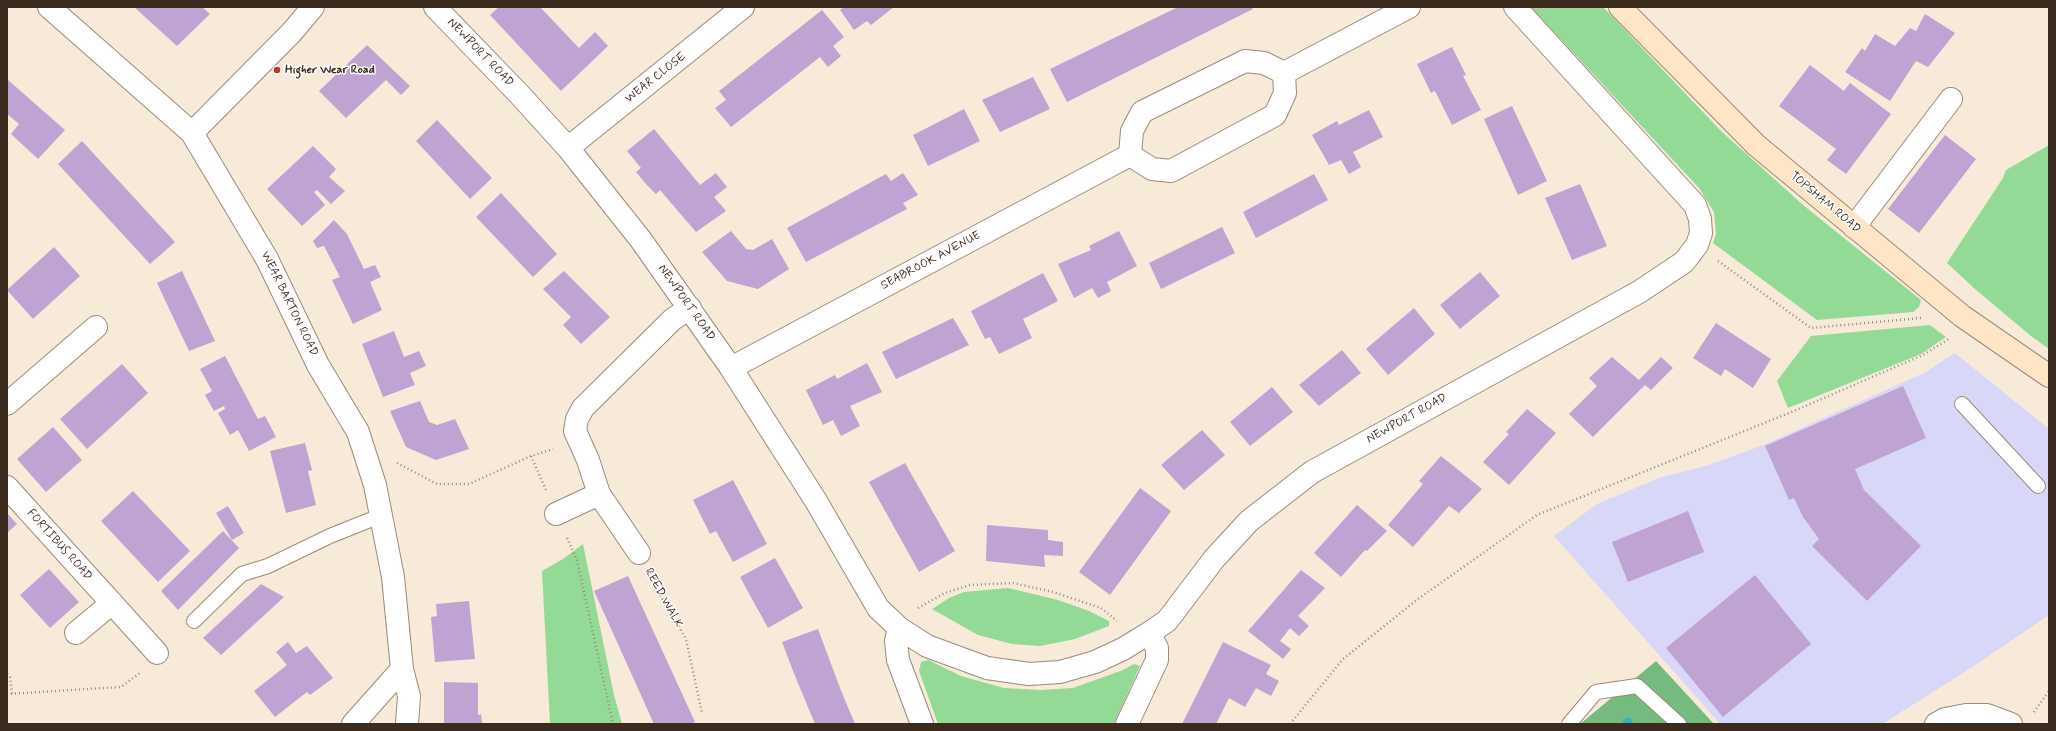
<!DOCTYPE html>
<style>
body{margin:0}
#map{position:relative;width:2056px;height:731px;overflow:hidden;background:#f8ead9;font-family:Mynerve,sans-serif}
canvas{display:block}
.frame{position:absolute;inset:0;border:8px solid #3b2a1e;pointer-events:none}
</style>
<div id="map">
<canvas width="2056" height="731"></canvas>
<div class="frame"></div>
</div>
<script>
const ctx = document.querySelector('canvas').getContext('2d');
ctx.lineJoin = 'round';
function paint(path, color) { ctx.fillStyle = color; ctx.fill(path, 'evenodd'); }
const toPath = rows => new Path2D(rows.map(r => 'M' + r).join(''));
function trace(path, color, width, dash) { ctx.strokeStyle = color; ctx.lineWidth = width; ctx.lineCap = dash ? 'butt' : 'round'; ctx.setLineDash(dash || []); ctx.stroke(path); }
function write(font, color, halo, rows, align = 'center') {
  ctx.font = font + ' Mynerve,sans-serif'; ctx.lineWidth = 3; ctx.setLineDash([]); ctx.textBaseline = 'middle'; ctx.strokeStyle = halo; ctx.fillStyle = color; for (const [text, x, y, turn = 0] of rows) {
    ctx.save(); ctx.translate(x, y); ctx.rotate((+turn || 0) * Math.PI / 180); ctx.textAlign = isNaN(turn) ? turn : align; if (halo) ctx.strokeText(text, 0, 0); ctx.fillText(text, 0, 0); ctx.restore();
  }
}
const built = toPath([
 [1955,353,2049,429,2049,615,1971,668,1882,724,1720,724,1554,536,1597,504,1662,477,1709,465,1766,444,1924,373]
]);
const green = toPath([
 [1531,7,1603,7,1721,131,1803,205,1921,300,1919,307,1913,312,1817,320,1713,243,1716,234,1714,212,1699,188],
 [2049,145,2049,349,2031,336,1975,289,1947,263,2003,178,2006,170],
 [1930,325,1946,337,1921,354,1788,408,1777,381,1811,336],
 [583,544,614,695,622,724,550,724,542,571,563,559],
 [1008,588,1058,600,1089,611,1109,621,1109,626,1075,639,1040,646,1012,644,978,635,932,609,949,598,964,592],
 [928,660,961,676,1004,688,1041,690,1073,688,1123,670,1134,664,1140,666,1114,724,938,724,919,671,921,662]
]);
const forest = toPath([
 [1656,661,1714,724,1580,724]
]);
const stream = toPath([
 [1626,724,1628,722]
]);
const building = toPath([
 [134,7,202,7,210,14,177,46],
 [499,7,540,7,579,48,595,32,608,46,561,91,490,15],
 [844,7,894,7,871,25,867,21,854,30,840,10],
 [1178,7,1251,7,1253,9,1067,102,1050,69],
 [822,10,844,37,833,46,841,56,828,67,820,57,731,127,715,108,726,100,719,91],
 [1925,14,1955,33,1928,67,1916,61,1890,101,1845,72,1862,48,1865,51,1875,34,1895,46,1910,28,1916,31],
 [367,45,410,86,401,95,386,80,346,118,319,91],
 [1452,47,1466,75,1463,76,1481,110,1452,125,1435,91,1431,93,1417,64],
 [1810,65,1844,91,1850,83,1891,114,1846,174,1827,160,1836,149,1779,106],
 [1033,77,1050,109,1000,132,982,100],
 [8,80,65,130,38,159,11,134,19,124,7,114],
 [1512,106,1547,181,1518,195,1484,119],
 [964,109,980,141,928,166,913,135],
 [1369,110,1383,137,1353,152,1361,167,1349,174,1341,160,1329,165,1312,135,1337,121,1339,125],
 [437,120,492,178,470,199,416,141],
 [654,129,700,185,716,173,727,187,714,197,726,211,696,232,660,190,656,194,646,184,636,172,641,168,627,151],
 [1945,135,1976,159,1919,233,1888,209],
 [82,141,175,242,150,264,58,164],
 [313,146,336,169,329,177,345,191,331,204,317,190,314,192,325,205,302,226,267,189],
 [903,173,918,195,903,203,907,209,806,262,787,228,886,174,891,181],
 [1314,174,1328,200,1256,238,1243,212],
 [1580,184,1607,246,1572,260,1545,198],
 [501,193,557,254,533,277,476,217],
 [334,220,347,234,364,269,375,265,381,277,370,282,382,310,353,324,332,280,340,277,324,246,317,248,313,241],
 [1222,227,1235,253,1161,289,1149,263],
 [731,231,746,249,753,250,772,239,789,269,758,289,727,281,702,252],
 [1119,231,1137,266,1107,282,1111,291,1098,298,1092,288,1074,298,1058,264,1091,250,1089,246],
 [54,247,80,276,33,319,7,290],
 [182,271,215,341,189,351,157,283],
 [564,271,610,317,581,344,563,325,571,317,543,289],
 [1480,272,1500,296,1460,329,1440,305],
 [1043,273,1058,301,1023,319,1032,338,999,354,990,337,985,339,971,311],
 [1414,308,1435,334,1388,375,1366,349],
 [953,318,969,345,896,379,882,352],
 [1716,323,1771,359,1753,388,1725,369,1721,376,1693,358],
 [394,331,404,357,419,351,426,366,410,373,415,385,383,397,362,344],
 [1342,350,1361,373,1319,406,1299,385],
 [225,356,258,419,265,416,276,437,249,451,238,430,230,435,218,413,225,409,224,406,214,411,205,395,212,391,200,369],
 [1612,357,1639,380,1661,357,1673,368,1651,390,1645,385,1593,437,1569,414,1597,386,1589,378],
 [867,363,882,392,850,406,860,426,841,436,833,420,823,425,806,390,835,375,837,379],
 [122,364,148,393,87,449,60,419],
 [1903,386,1926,438,1855,469,1864,490,1921,546,1867,601,1812,546,1819,539,1803,517,1794,498,1789,500,1765,446],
 [1272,387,1293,412,1250,446,1230,422],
 [420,401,429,422,437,425,455,419,469,449,436,460,406,447,390,411],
 [1527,409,1556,433,1509,485,1483,462,1509,434,1506,432],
 [53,427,82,460,46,492,17,459],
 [1202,430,1225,455,1184,490,1161,465],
 [305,443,312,470,308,471,316,505,286,513,270,451],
 [1441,456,1482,489,1459,513,1449,506,1413,547,1388,525,1423,484,1419,481],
 [905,463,955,551,919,572,869,482],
 [733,480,767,544,733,562,716,531,710,534,693,500],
 [1140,488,1171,511,1110,595,1079,572],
 [133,491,190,551,158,582,101,521],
 [1357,505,1387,531,1367,551,1365,550,1341,577,1314,553],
 [228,506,244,533,232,540,216,513],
 [1688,511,1704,552,1628,582,1612,542],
 [7,513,17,524,7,533],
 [987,525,1048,530,1048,540,1063,542,1063,556,1044,555,1045,567,986,561],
 [223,531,239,548,178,610,161,591],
 [775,558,803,608,768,628,740,577],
 [49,569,79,602,50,628,20,595],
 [1301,570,1325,588,1298,616,1309,626,1299,636,1290,628,1280,641,1291,649,1283,659,1248,631],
 [1755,575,1811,644,1723,717,1666,648],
 [628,576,695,722,690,724,654,724,594,591],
 [261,584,284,597,221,655,203,638],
 [469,601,475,659,435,662,431,617,437,616,436,604],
 [818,629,840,688,855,724,815,724,793,671,782,642],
 [288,642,296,653,307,646,333,678,310,695,307,692,275,717,254,691,287,665,276,652],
 [1223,642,1271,665,1266,674,1279,681,1271,696,1256,688,1245,707,1229,698,1216,724,1182,724],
 [444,682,478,683,478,715,481,714,482,724,444,724]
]);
const path = toPath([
 [1718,261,1811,328,1921,318],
 [531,456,546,490],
 [397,463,437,484,469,484,531,456,553,449],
 [567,538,577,560,613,724],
 [650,578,686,639,702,713],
 [918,608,945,593,970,585,1013,583,1053,592,1101,608,1117,621],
 [7,674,10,677,12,694],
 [7,694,121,687,140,673],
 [2034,712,2049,691],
 [1290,724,1343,659,1418,599,1537,515,1794,411,1923,355,1949,339]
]);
const lane = toPath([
 [1962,404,2038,486],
 [194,621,242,574,268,566,330,536,380,516],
 [1569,724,1596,692,1637,686,1679,724]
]);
const street = toPath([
 [49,7,192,133,267,259,318,365,358,432,375,485,393,577,402,669,409,696,407,724],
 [435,7,520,95,568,148,641,240,731,368,816,501,878,608,899,628,927,646,987,668,1029,674,1060,672,1095,662,1123,649,1149,633,1167,621,1214,559,1249,521,1312,472,1639,292,1684,262,1697,245,1701,233,1700,219,1695,205,1515,7],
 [192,133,292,32,313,7],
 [568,148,743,7],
 [1130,155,1152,169,1171,171,1275,115,1285,93,1284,73],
 [1854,227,1951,99],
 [731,368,1130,155,1132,131,1142,112,1245,61,1264,63,1284,73,1409,7],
 [7,404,96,327],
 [7,487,157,653],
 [556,514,599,494],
 [639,553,599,494,588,460,575,431,577,419,583,408,673,319,690,308],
 [899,628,896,641,898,660,922,724],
 [76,633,112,603],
 [353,724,402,669],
 [1127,724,1157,660,1157,648,1149,633],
 [1936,724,1945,719,1966,715,1987,715,2011,724]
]);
const secondary = toPath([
 [1620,7,1756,145,1962,316,2049,376]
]);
const markers = [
 [277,70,4,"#c8321e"]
];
const streetNames = [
 ["NEWPORT ROAD",480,53,46],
 ["WEAR CLOSE",656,78,-38],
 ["TOPSHAM ROAD",1825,203,40],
 ["SEABROOK AVENUE",931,261,-28],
 ["NEWPORT ROAD",686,303,55],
 ["WEAR BARTON ROAD",289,304,64],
 ["NEWPORT ROAD",1407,419,-29],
 ["FORTIBUS ROAD",59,545,48],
 ["REED WALK",663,598,61]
];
const poiNames = [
 ["Higher Wear Road",285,70]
];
paint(built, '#d9d7f8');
paint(green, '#92da95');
paint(forest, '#75ba7e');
trace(stream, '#40aebe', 9);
paint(building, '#bfa3d2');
trace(lane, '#9a8a7c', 16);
trace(street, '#9a8a7c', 24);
trace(secondary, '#9a8a7c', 24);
trace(path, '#9a8a7c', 2.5, [1, 3]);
trace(lane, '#fff', 14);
trace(street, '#fff', 22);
trace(secondary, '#fde5c5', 22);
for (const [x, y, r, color] of markers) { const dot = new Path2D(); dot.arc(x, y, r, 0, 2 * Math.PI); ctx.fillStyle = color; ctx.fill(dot); trace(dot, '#fff', 1.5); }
write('12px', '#3b2a1e', '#fff', streetNames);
write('bold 12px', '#3b2a1e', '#fff', poiNames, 'left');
</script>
